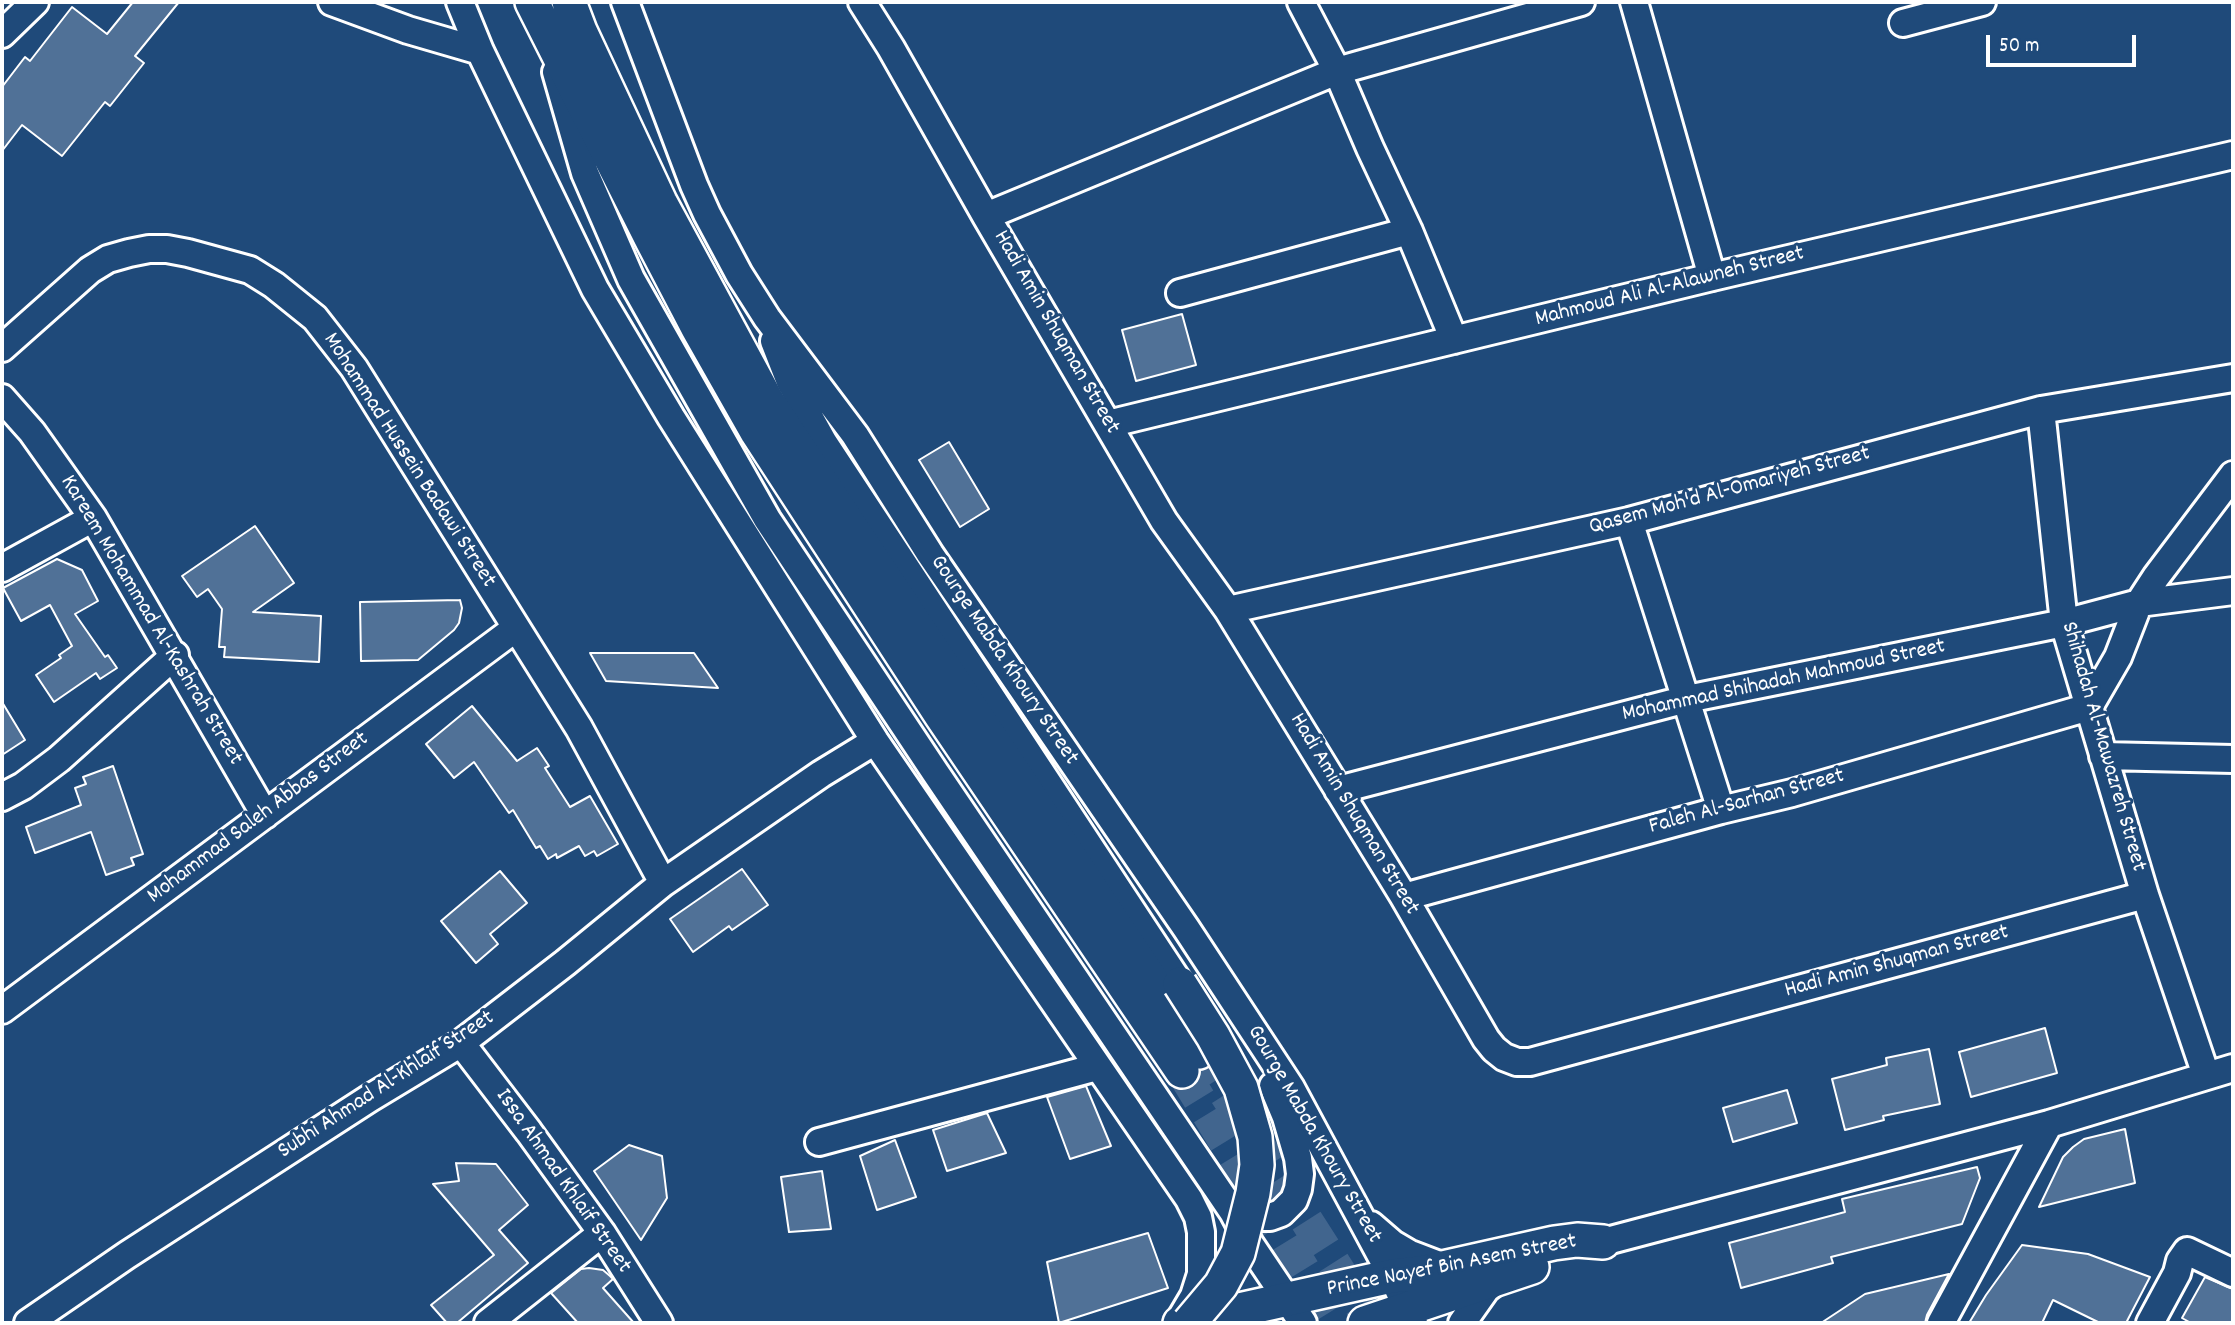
<!DOCTYPE html>
<style>
body{margin:0}
#map{position:relative;width:2235px;height:1325px;overflow:hidden;background:#1f4a7a;font-family:Dekko,sans-serif}
canvas{display:block}
.frame{position:absolute;inset:0;border:4px solid #fff;pointer-events:none}
.scale{position:absolute;left:1986px;top:35px;width:150px;height:32px;box-sizing:border-box;border:4px solid #fff;border-top:0;padding-left:9px;font-size:21px;line-height:24px;white-space:nowrap;color:#fff;-webkit-text-stroke:5px #1f4a7a;paint-order:stroke}
</style>
<div id="map">
<canvas width="2235" height="1325"></canvas>
<div class="frame"></div>
<div class="scale">50 m</div>
</div>
<script>
const ctx = document.querySelector('canvas').getContext('2d');
ctx.lineJoin = 'round';
function paint(path, color) { ctx.fillStyle = color; ctx.fill(path, 'evenodd'); }
const toPath = rows => new Path2D(rows.map(r => 'M' + r).join(''));
function trace(path, color, width, dash) { ctx.strokeStyle = color; ctx.lineWidth = width; ctx.lineCap = dash ? 'butt' : 'round'; ctx.setLineDash(dash || []); ctx.stroke(path); }
function write(font, color, halo, rows, align = 'center') {
  ctx.font = font + ' Dekko,sans-serif'; ctx.lineWidth = 6; ctx.setLineDash([]); ctx.textBaseline = 'middle'; ctx.strokeStyle = halo; ctx.fillStyle = color; for (const [text, x, y, turn = 0] of rows) {
    ctx.save(); ctx.translate(x, y); ctx.rotate((+turn || 0) * Math.PI / 180); ctx.textAlign = isNaN(turn) ? turn : align; if (halo) ctx.strokeText(text, 0, 0); ctx.fillText(text, 0, 0); ctx.restore();
  }
}
const building = toPath([
 [133,2,179,2,135,56,144,63,110,106,105,102,62,156,22,125,2,151,2,87,25,57,30,61,72,7,107,34,133,2],
 [1182,314,1196,365,1136,381,1122,330,1182,314],
 [949,442,989,509,960,527,919,460,949,442],
 [255,526,294,583,253,612,321,616,319,662,224,657,225,647,219,647,222,609,208,589,197,597,182,576,255,526],
 [57,559,82,570,98,601,75,614,105,657,108,655,117,668,100,679,96,673,54,702,36,675,61,658,59,655,72,646,50,605,21,621,3,588,57,559],
 [460,600,462,608,459,623,454,630,418,660,361,661,360,602,460,600],
 [590,653,694,653,718,688,606,681,590,653],
 [2,702,25,740,2,755,2,702],
 [472,706,517,761,537,748,549,766,545,768,570,807,590,796,618,844,597,856,594,851,585,856,579,846,557,858,556,854,548,859,540,846,536,848,513,810,509,813,474,762,454,778,426,744,472,706],
 [113,766,143,854,131,858,134,865,106,875,91,832,35,853,26,827,81,805,75,788,86,784,83,777,113,766],
 [742,869,768,905,732,930,729,926,693,952,670,919,742,869],
 [500,871,527,903,490,934,498,944,476,963,441,921,500,871],
 [2045,1028,2057,1073,1971,1097,1959,1052,2045,1028],
 [1929,1049,1940,1104,1883,1116,1884,1120,1845,1130,1832,1079,1887,1065,1886,1058,1929,1049],
 [1086,1086,1111,1146,1070,1159,1047,1097,1086,1086],
 [1787,1090,1797,1123,1733,1142,1723,1108,1787,1090],
 [987,1113,1006,1153,947,1171,933,1130,987,1113],
 [2125,1129,2135,1183,2039,1207,2063,1157,2073,1147,2084,1139,2125,1129],
 [895,1140,916,1197,877,1210,860,1156,895,1140],
 [629,1145,662,1156,667,1198,641,1240,594,1171,629,1145],
 [456,1163,496,1164,528,1205,499,1230,528,1263,457,1323,447,1323,431,1305,494,1255,433,1184,459,1181,456,1163],
 [1977,1167,1980,1178,1962,1224,1831,1257,1833,1263,1741,1288,1729,1243,1845,1212,1842,1199,1977,1167],
 [822,1171,831,1229,789,1232,781,1177,822,1171],
 [1148,1233,1168,1288,1059,1323,1047,1262,1148,1233],
 [2022,1245,2088,1254,2150,1277,2126,1323,2100,1323,2053,1300,2042,1323,1969,1323,1986,1295,2022,1245],
 [589,1268,603,1270,610,1276,613,1279,603,1288,634,1323,578,1323,551,1293,581,1269,589,1268],
 [1949,1274,1927,1315,1925,1323,1821,1323,1865,1294,1949,1274],
 [2205,1277,2233,1289,2233,1323,2191,1323,2182,1318,2205,1277]
]);
const majorTunnel = toPath([
 [1199,1052,1372,1323],
 [1182,1071,1336,1323]
]);
const minor = toPath([
 [332,2,408,30,480,51],
 [460,2,480,51,595,289,671,417,875,741,1189,1199,1198,1217,1201,1232,1201,1274,1194,1296,1181,1318],
 [625,2,694,185,707,214,739,274,767,318,855,435,930,554,1186,928,1291,1088,1392,1276,1414,1323],
 [862,2,891,48,986,216,1164,521,1228,610,1404,897,1486,1039,1494,1049,1504,1057,1517,1062,1530,1062,2145,895],
 [1301,2,1337,71,1370,148,1409,231,1454,340],
 [1634,2,1712,277],
 [1903,23,1982,2],
 [2,34,35,2],
 [556,72,585,173,631,279,767,519,935,772,1233,1212,1250,1244,1303,1323],
 [986,216,1337,71,1581,2],
 [1180,293,1409,231],
 [774,341,790,382,824,443,1180,984],
 [2,348,90,270,108,259,129,253,149,249,167,249,188,253,250,270,274,285,315,318,354,368,579,728,663,883],
 [2,398,32,432,93,518,265,815],
 [2041,410,2064,623,2145,895,2206,1075],
 [1108,424,1712,277,2233,155],
 [1629,521,1721,810],
 [2,568,93,518],
 [1228,610,1629,521,2041,410,2233,378],
 [2103,756,2233,759],
 [1338,790,1687,699,2064,623,2139,603,2233,591],
 [2,797,23,786,59,759,175,655],
 [1404,897,1721,810,1792,793,2089,707,2118,657,2139,603,2156,577,2233,475],
 [2,1010,516,628],
 [461,1043,529,1132,602,1233,659,1323],
 [819,1142,1097,1067],
 [1233,1212,1245,1217,1270,1217,1281,1213,1294,1200,1298,1189,1300,1174,1298,1158,1286,1117,1273,1086],
 [1371,1225,1393,1244,1410,1254,1444,1267],
 [1603,1242,2049,1124,2233,1068],
 [28,1323,127,1255,370,1098,461,1043,565,963,663,883,821,774,875,741],
 [488,1323,602,1233],
 [1462,1323,1486,1289,1499,1279],
 [1941,1323,2049,1124],
 [2150,1323,2177,1273,2180,1261,2187,1251,2233,1273]
]);
const major = toPath([
 [532,2,652,240,698,328,757,432,941,715,1182,1071],
 [569,2,580,31,660,202,768,402,1199,1052],
 [1180,1323,1392,1276,1420,1273,1554,1243,1577,1240,1603,1242],
 [1365,1323,1532,1267]
]);
const majorBridge = toPath([
 [1180,984,1213,1036,1241,1088,1255,1137,1257,1165,1253,1193,1238,1253,1221,1285,1189,1323]
]);
const streetNames = [
 ["Mahmoud Ali Al-Alawneh Street",1670,288,-14],
 ["Hadi Amin Shuqman Street",1055,333,60],
 ["Mohammad Hussein Badawi Street",408,461,57],
 ["Qasem Moh'd Al-Omariyeh Street",1730,492,-15],
 ["Kareem Mohammad Al-Kashrah Street",150,621,59],
 ["Gourge Mabda Khoury Street",1003,661,56],
 ["Mohammad Shihadah Mahmoud Street",1784,682,-12],
 ["Shihadah Al-Mawazreh Street",2102,747,74],
 ["Faleh Al-Sarhan Street",1747,803,-15],
 ["Hadi Amin Shuqman Street",1353,815,59],
 ["Mohammad Saleh Abbas Street",259,819,-37],
 ["Hadi Amin Shuqman Street",1897,963,-15],
 ["Subhi Ahmad Al-Khlaif Street",387,1086,-33],
 ["Gourge Mabda Khoury Street",1313,1135,60],
 ["Issa Ahmad Khlaif Street",562,1182,55],
 ["Prince Nayef Bin Asem Street",1452,1267,-11]
];
paint(building, '#507197');
trace(building, '#fff', 2);
trace(majorTunnel, '#41658e', 33, [33, 17]);
trace(minor, '#fff', 32);
trace(major, '#fff', 38);
trace(minor, '#1f4a7a', 26);
trace(major, '#1f4a7a', 33);
trace(majorBridge, '#fff', 38, []);
trace(majorBridge, '#1f4a7a', 33);
write('23px', '#fff', '#1f4a7a', streetNames);
</script>
